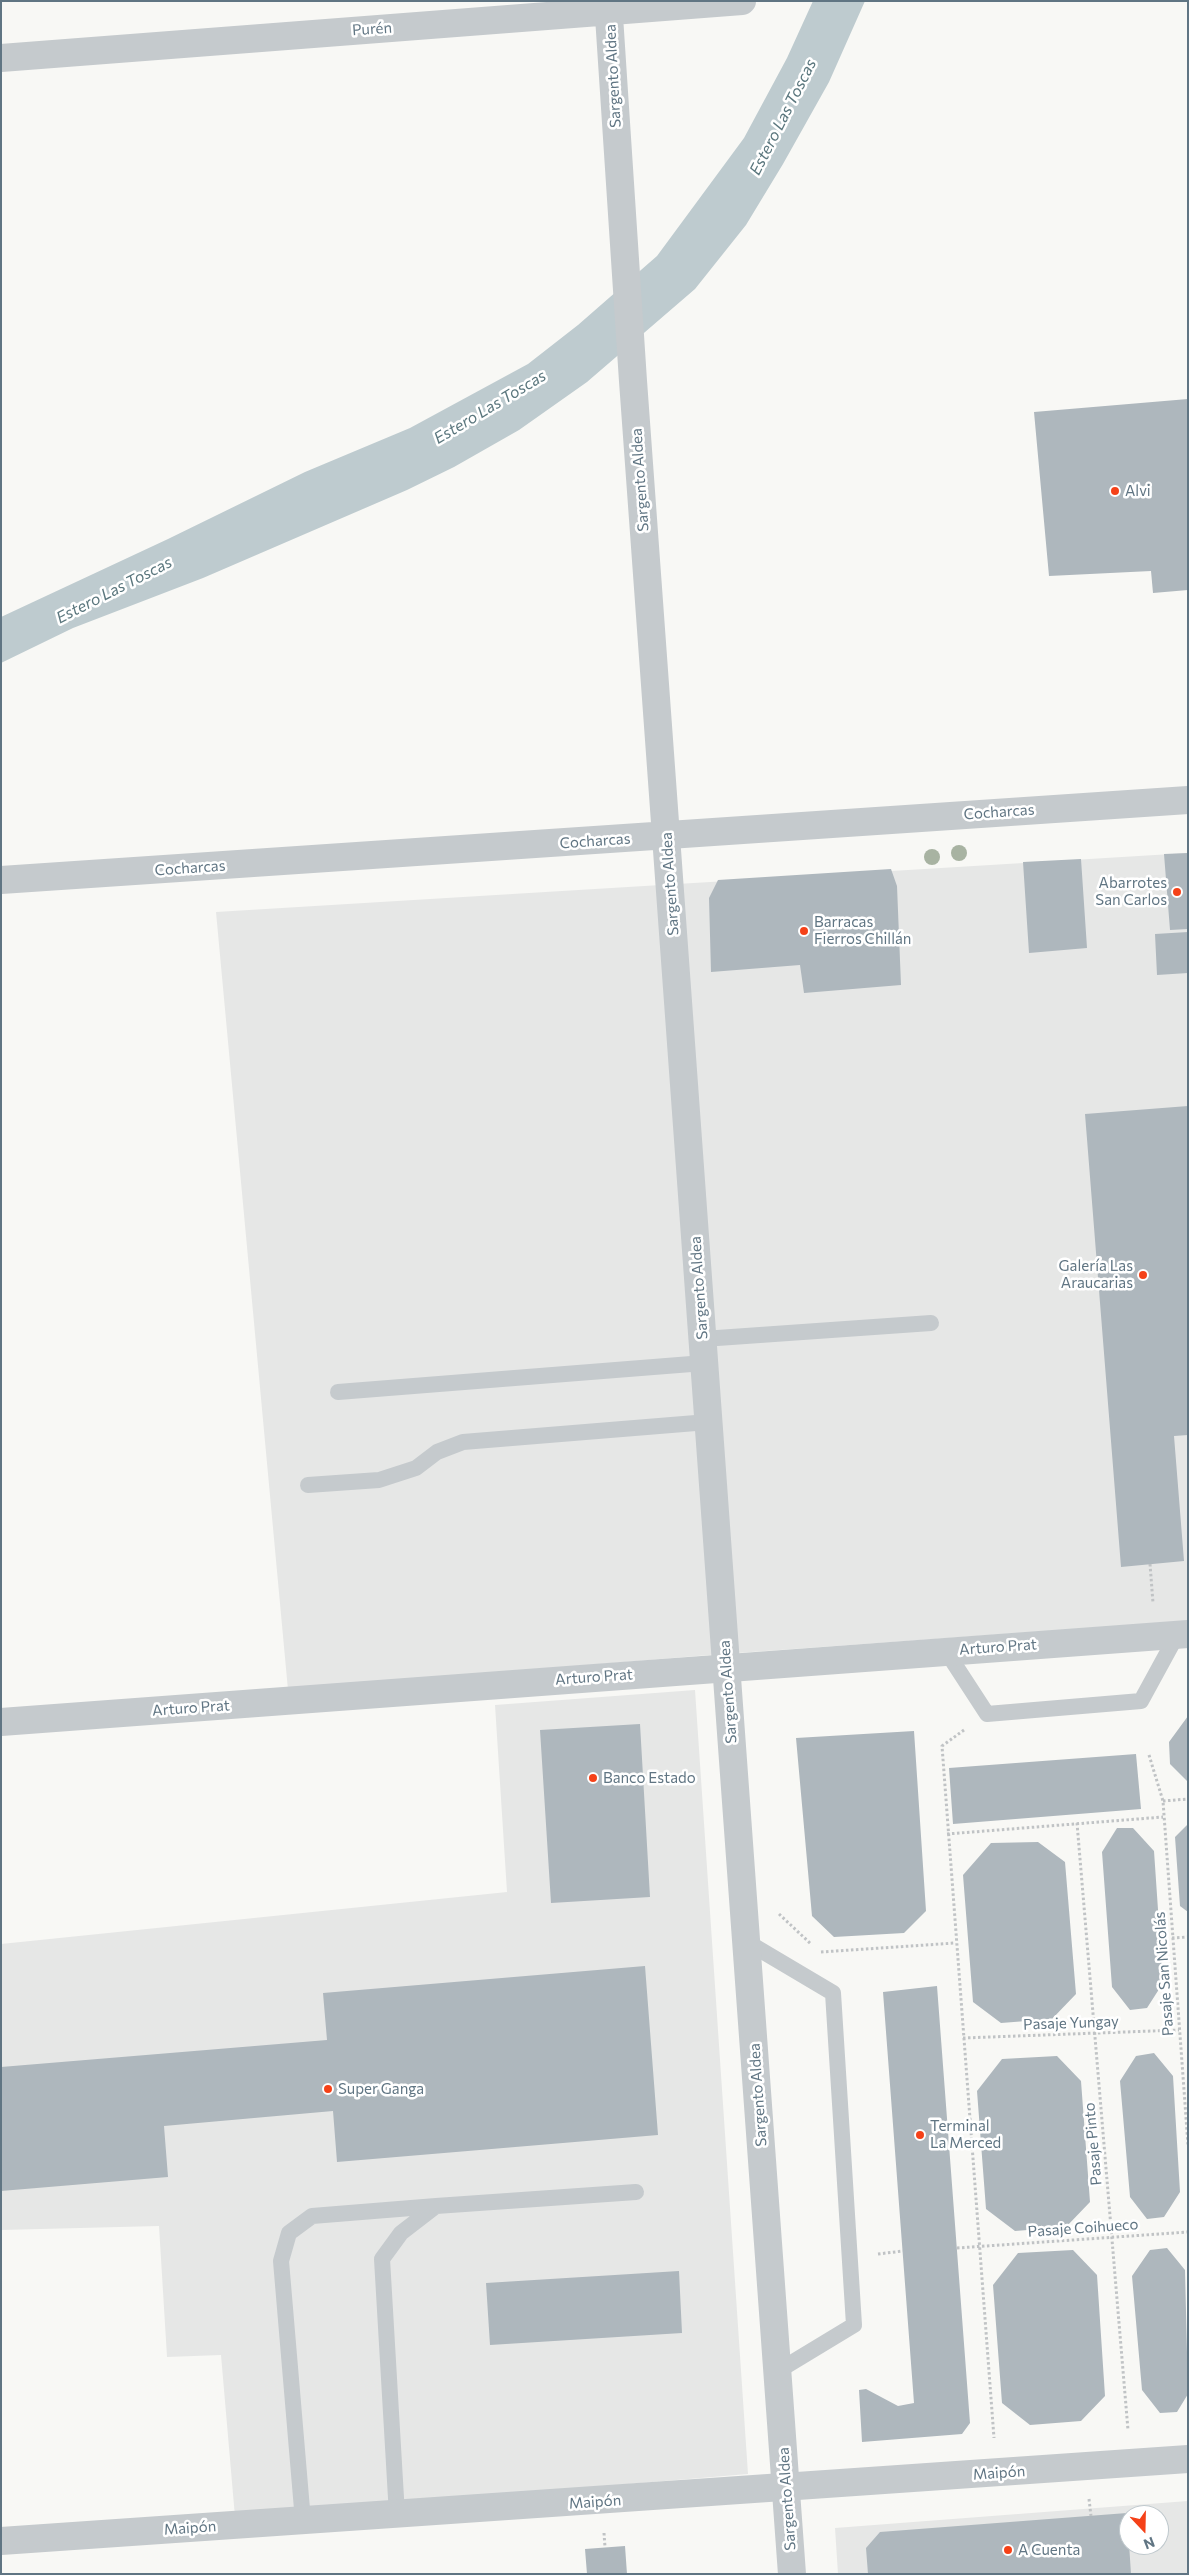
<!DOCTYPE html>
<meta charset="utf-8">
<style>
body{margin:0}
#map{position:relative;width:1189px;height:2575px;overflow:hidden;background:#f8f8f5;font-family:Commissioner,sans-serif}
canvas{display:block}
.frame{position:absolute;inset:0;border:2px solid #607583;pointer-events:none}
.north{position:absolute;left:1119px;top:2505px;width:50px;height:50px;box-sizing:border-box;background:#fff;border:1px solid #bfc8cd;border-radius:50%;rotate:159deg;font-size:14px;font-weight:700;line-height:20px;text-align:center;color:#607583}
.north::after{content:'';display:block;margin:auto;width:18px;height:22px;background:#f54118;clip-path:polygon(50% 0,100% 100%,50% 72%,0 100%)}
</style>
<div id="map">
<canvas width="1189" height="2575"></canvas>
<div class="frame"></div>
<div class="north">N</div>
</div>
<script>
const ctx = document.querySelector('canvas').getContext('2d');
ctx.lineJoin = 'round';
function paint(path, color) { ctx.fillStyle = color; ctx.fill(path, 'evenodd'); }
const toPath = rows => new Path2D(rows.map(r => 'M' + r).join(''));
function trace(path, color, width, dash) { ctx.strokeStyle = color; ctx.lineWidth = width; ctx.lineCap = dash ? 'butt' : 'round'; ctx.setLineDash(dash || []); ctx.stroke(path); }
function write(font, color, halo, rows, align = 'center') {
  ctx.font = font + ' Commissioner,sans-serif'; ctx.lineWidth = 5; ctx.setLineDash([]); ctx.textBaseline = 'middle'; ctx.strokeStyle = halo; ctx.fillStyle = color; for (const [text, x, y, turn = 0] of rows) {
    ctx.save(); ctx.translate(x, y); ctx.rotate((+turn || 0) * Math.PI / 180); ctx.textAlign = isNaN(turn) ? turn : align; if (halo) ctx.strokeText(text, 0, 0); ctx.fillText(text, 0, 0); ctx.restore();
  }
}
const built = toPath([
 [1188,853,1188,1621,709,1655,288,1690,216,912],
 [695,1690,748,2474,235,2517,221,2355,167,2357,159,2226,1,2230,1,1944,507,1892,495,1705],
 [1188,2501,1188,2574,838,2574,835,2528],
 [1129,2515,1159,2515,1159,2545,1129,2545]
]);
const water = toPath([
 [813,1,865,1,829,82,783,164,746,225,695,289,587,382,519,430,454,467,407,490,203,578,73,628,1,663,1,617,168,539,305,472,410,428,528,364,578,325,657,256,744,138,787,58]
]);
const building = toPath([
 [1188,399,1188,590,1153,593,1151,571,1049,576,1034,412],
 [1188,853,1188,929,1170,930,1164,854],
 [1081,859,1087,948,1029,953,1023,862],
 [891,869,897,886,901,985,804,993,800,965,711,972,709,898,718,880],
 [1188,932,1188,973,1157,975,1155,934],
 [1188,1106,1188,1435,1174,1436,1184,1561,1121,1567,1085,1114],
 [1188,1716,1188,1782,1170,1764,1169,1742],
 [640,1724,650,1897,551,1903,540,1730],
 [914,1731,926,1911,904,1933,834,1937,812,1916,796,1738],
 [1136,1754,1141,1809,953,1824,949,1768],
 [1188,1824,1188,1912,1180,1906,1175,1837],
 [1117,1828,1133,1828,1154,1851,1163,1983,1147,2008,1130,2010,1112,1987,1102,1852],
 [1038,1842,1065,1862,1076,1994,1052,2019,1001,2023,973,2002,963,1875,991,1843],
 [645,1966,658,2135,337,2162,333,2111,164,2126,168,2177,1,2191,1,2067,327,2040,323,1993],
 [937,1986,970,2423,962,2434,862,2442,859,2390,866,2389,898,2406,914,2403,883,1992],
 [1154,2053,1173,2076,1180,2192,1164,2217,1147,2219,1130,2197,1120,2081,1136,2056],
 [1057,2056,1081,2081,1090,2202,1066,2227,1015,2231,986,2209,977,2091,1002,2059],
 [1167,2248,1185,2270,1188,2394,1177,2412,1160,2413,1142,2390,1132,2276,1150,2250],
 [1073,2250,1097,2275,1105,2396,1081,2421,1030,2425,1002,2403,993,2285,1018,2253],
 [679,2271,682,2333,490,2345,486,2283],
 [1127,2513,1131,2574,868,2574,866,2548,880,2532],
 [625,2546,627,2574,587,2574,585,2549]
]);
const path = toPath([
 [1150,1564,1153,1603],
 [964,1730,942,1746,994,2438],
 [1149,1755,1163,1801,1188,2145],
 [1163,1801,1188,1799],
 [1077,1823,1128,2430],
 [947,1834,1163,1817],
 [779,1914,811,1944],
 [1172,1938,1188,1937],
 [821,1952,955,1943],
 [963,2038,1179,2030],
 [957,2248,1188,2232],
 [878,2254,903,2251],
 [1089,2499,1091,2516],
 [604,2533,605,2547]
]);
const service = toPath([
 [703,1339,931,1323],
 [338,1392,704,1363],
 [308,1485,379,1480,416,1468,437,1452,463,1442,708,1422],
 [946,1651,987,1714,1141,1701,1177,1635],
 [747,1942,833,1993,854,2325,778,2371],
 [397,2515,382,2259,401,2233,436,2206,636,2192],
 [303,2521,281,2261,289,2233,312,2216,436,2206]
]);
const minor = toPath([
 [608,1,633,381,792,2574],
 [1,58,742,1],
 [1,880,1188,800]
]);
const tertiary = toPath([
 [1,1722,1188,1634],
 [1,2541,1188,2459]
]);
const trees = [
 [959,853],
 [932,857]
];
const markers = [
 [1115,491,5,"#f54118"],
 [1177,892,5,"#f54118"],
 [804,931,5,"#f54118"],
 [1143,1275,5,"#f54118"],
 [593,1778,5,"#f54118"],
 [328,2089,5,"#f54118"],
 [920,2135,5,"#f54118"],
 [1008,2550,5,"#f54118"]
];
const streetNames = [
 ["Purén",372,29,-4],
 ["Sargento Aldea",613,76,-93],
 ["Sargento Aldea",640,480,-94],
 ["Cocharcas",999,812,-4],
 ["Cocharcas",595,841,-4],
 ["Cocharcas",190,868,-4],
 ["Sargento Aldea",670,884,-94],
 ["Sargento Aldea",699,1288,-94],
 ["Arturo Prat",998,1647,-4],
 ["Arturo Prat",594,1677,-4],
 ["Sargento Aldea",728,1692,-94],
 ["Arturo Prat",191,1708,-4],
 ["Pasaje San Nicolás",1164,1974,-94],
 ["Pasaje Yungay",1071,2023,-2],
 ["Sargento Aldea",758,2095,-94],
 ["Pasaje Pinto",1093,2144,-95],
 ["Pasaje Coihueco",1083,2228,-4],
 ["Maipón",999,2473,-4],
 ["Sargento Aldea",787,2499,-94],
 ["Maipón",595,2502,-4],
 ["Maipón",190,2528,-4]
];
const poiNames = [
 ["Alvi",1125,491],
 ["Abarrotes",1167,883,"right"],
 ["San Carlos",1167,900,"right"],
 ["Barracas",814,922],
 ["Fierros Chillán",814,939],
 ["Galería Las",1133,1266,"right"],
 ["Araucarias",1133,1283,"right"],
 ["Banco Estado",603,1778],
 ["Super Ganga",338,2089],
 ["Terminal",930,2126],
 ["La Merced",930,2143],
 ["A Cuenta",1018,2550]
];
const waterNames = [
 ["Estero Las Toscas",783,117,-63],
 ["Estero Las Toscas",490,407,-31],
 ["Estero Las Toscas",114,590,-27]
];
paint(built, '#e6e7e6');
paint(water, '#becbcf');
paint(building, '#aeb7bd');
trace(path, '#c0c3c5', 3, [2.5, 2.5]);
trace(service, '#c5cacd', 16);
trace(minor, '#c5cacd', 28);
trace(tertiary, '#c5cacd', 28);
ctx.fillStyle = '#a8b3a2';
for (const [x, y] of trees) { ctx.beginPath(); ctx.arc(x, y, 8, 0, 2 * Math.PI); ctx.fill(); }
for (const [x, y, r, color] of markers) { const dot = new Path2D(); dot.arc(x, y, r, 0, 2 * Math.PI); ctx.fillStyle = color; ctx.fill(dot); trace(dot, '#fff', 2); }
write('15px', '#607583', '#fff', streetNames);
write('15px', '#607583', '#fff', poiNames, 'left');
write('italic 16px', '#5a767d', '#fff', waterNames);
</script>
